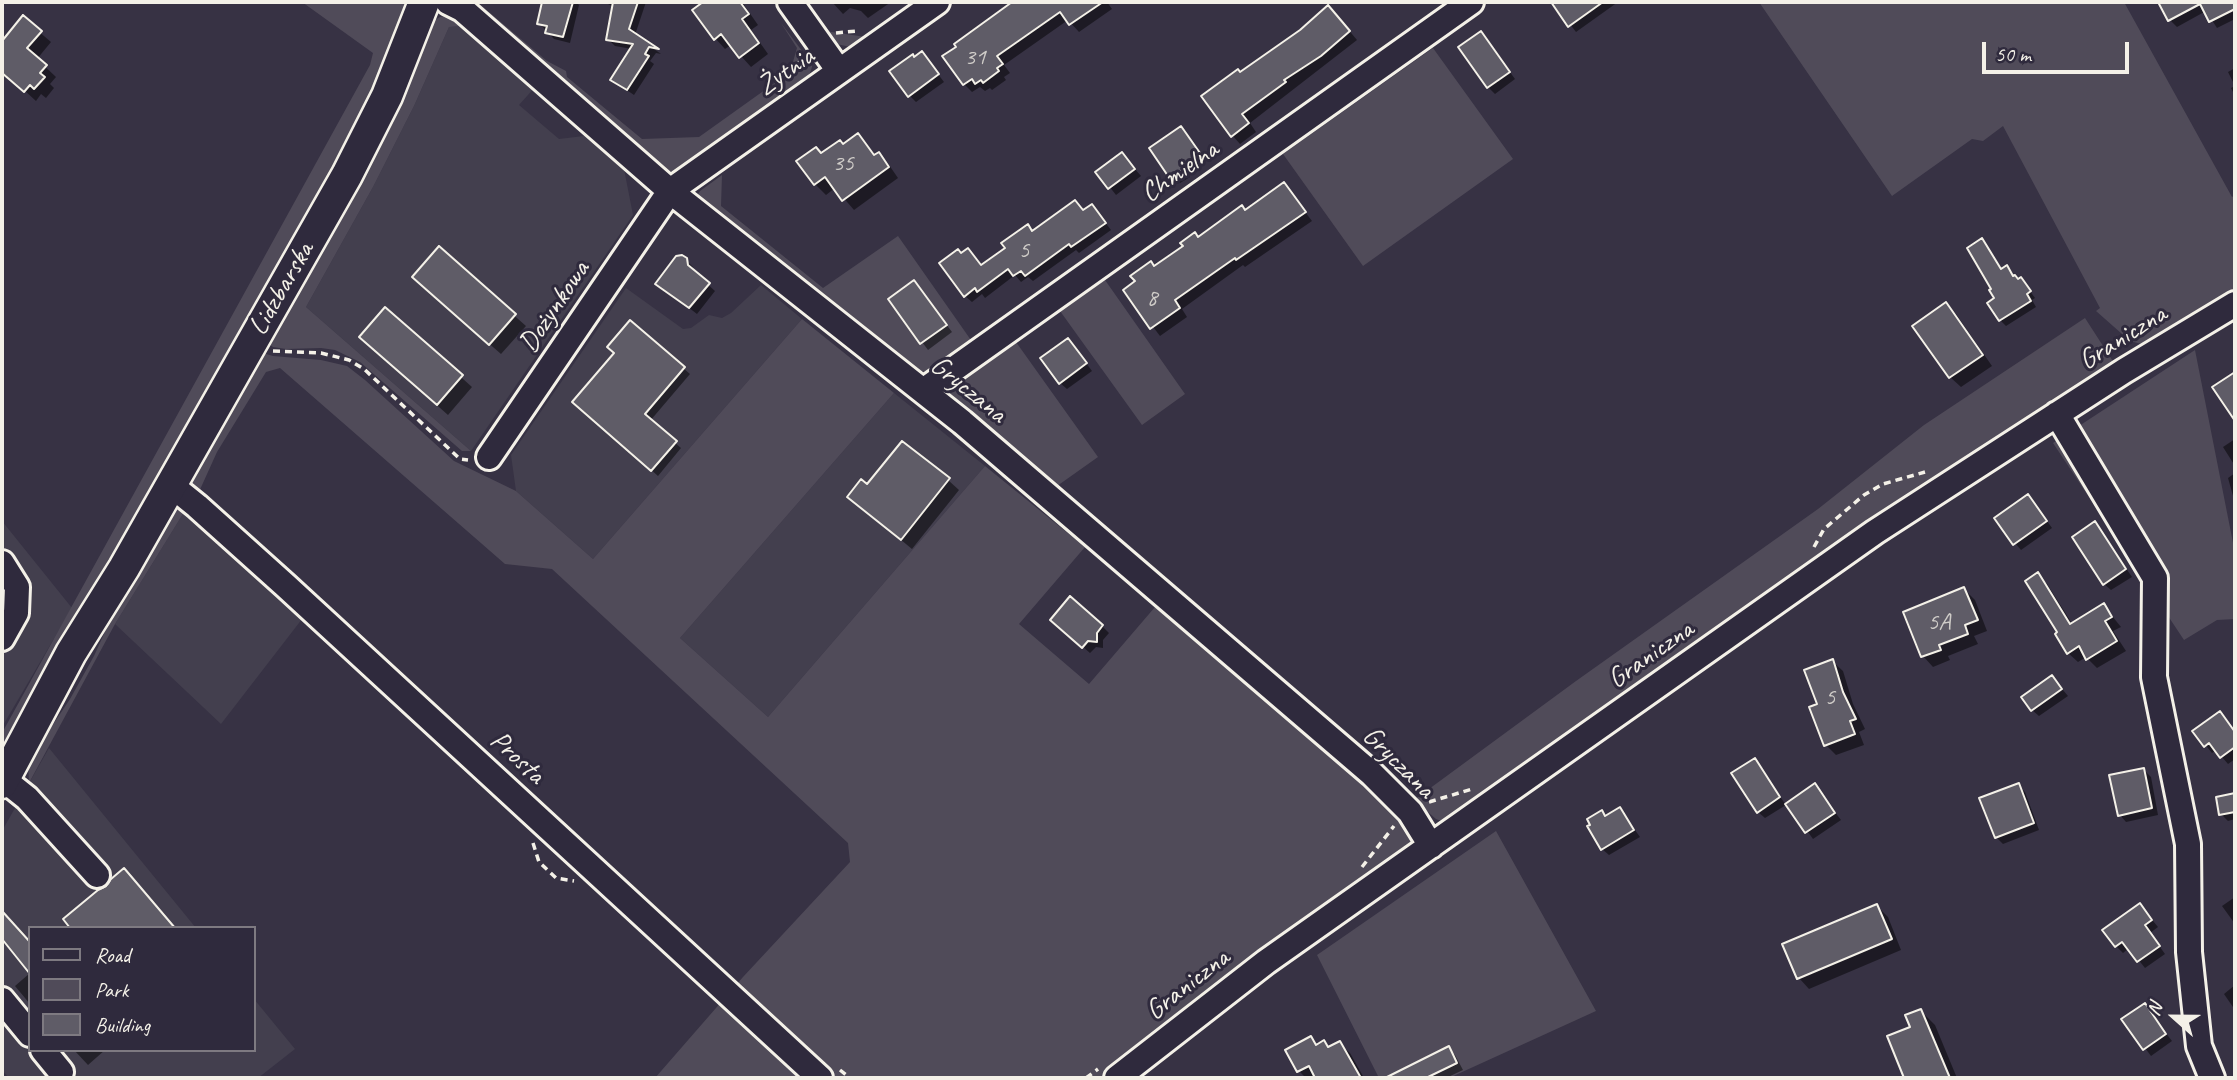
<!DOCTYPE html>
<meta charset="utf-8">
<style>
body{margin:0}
#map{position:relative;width:2237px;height:1080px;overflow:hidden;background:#373244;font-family:Caveat,sans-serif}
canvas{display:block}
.frame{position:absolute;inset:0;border:4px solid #f4f1e8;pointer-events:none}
.legend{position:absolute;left:28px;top:926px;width:228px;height:126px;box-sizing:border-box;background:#2f2a3d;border:2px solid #7e7a81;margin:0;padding:9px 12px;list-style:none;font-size:21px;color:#f4f1e8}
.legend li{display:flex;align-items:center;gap:14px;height:35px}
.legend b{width:35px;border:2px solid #7e7a81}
.north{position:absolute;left:2139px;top:982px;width:70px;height:70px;-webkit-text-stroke:5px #2f2a3d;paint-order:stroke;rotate:291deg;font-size:19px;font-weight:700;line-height:28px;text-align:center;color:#f4f1e8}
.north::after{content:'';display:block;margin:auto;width:24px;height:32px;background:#f4f1e8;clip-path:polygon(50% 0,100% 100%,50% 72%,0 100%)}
.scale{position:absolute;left:1982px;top:42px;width:147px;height:32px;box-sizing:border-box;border:4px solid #f4f1e8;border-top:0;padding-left:9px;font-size:21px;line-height:24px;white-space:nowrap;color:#f4f1e8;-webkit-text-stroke:5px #2f2a3d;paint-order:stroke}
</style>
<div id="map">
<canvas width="2237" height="1080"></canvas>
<div class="frame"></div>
<ul class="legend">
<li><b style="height:9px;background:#2f2a3d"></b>Road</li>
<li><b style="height:19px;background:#504b59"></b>Park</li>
<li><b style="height:19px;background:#5f5c67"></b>Building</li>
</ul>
<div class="north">N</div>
<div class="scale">50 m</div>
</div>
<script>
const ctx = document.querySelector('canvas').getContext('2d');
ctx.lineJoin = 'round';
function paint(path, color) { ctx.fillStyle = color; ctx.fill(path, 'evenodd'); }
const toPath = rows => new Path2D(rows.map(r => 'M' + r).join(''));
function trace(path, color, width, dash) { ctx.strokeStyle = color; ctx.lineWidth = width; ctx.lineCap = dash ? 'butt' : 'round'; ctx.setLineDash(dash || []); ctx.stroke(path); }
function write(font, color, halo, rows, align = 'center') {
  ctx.font = font + ' Caveat,sans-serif'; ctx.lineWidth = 6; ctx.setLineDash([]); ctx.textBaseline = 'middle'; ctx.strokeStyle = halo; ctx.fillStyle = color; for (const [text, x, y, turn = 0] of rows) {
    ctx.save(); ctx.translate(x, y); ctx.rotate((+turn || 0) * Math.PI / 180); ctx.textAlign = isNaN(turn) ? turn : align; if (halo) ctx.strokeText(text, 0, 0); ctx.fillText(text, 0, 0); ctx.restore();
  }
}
const built = toPath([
 [463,26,536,86,519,105,559,139,584,136,624,169,633,215,471,451,306,307,373,187,414,106,449,27],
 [761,285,802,319,593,559,516,491,511,455,626,288,683,329,691,328,709,315,722,318,731,313],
 [894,393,985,466,768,717,680,638],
 [186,509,309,610,221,724,115,624],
 [2,521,72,608,2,727],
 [49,748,196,928,30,928,30,1050,254,1050,254,999,295,1049,258,1078,9,1078,2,1070,2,831]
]);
const green = toPath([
 [302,2,411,2,377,84,316,202,2,760,2,733,370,65,373,53],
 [467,2,477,2,547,61,566,71,567,77,642,139,699,137,790,72,797,48,781,23,805,55,808,52,785,18,790,18,809,46,812,55,812,67,807,82,683,171,662,171],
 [1759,2,2124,2,2232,197,2235,195,2235,302,2157,348,2130,341,2096,311,2100,308,2003,126,1983,141,1972,139,1892,196],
 [450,15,463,26,449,27,414,106,373,187,306,307,471,451,462,451,360,362,335,350,321,348,286,349,273,347,266,342,432,22,440,17],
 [825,31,866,37,868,39,851,47,836,44,828,39],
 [1433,48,1513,159,1363,266,1283,154],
 [722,175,721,206,823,288,898,236,973,343,931,371,917,372,700,203,697,196,700,191],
 [1105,280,1185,394,1142,425,1060,311],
 [2085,318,2116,366,1446,823,1436,819,1414,800,1576,681,1818,509,1924,425],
 [802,319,894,393,680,638,768,717,985,466,1085,547,1019,624,1089,684,1155,607,1327,750,1423,833,1426,845,1130,1078,655,1078,743,977,850,862,848,843,552,569,505,564,280,368,266,372,217,452,198,494,191,489,186,479,259,352,273,356,321,360,347,366,365,380,454,461,516,491,593,559],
 [1016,342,1098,457,1050,491,946,397,945,391,1003,344],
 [2195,350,2235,553,2235,619,2217,620,2184,640,2053,443],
 [171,509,186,509,115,624,29,783,28,762,70,699,94,656,122,594],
 [1496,831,1596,1011,1449,1078,1379,1078,1317,955]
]);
const shadow = toPath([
 [543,2,576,2,579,5,570,43,554,39,539,23],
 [604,2,646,2,635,35,661,54,656,53,650,61,654,64,634,95,612,80,632,49,615,46,608,39,614,7],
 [704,2,742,2,758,25,751,30,768,54,751,67,731,45,725,49,715,38],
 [832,2,891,2,868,18,861,11,850,8,843,14],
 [1015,2,1107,2,1112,9,1079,32,1068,20,1004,65,1010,73,1004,77,1006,80,992,90,990,88,985,91,980,87,972,92,964,84,956,45],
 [1553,2,1618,2,1576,32],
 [2160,2,2232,2,2235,8,2235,19,2217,28,2206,11,2177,27,2170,20],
 [1337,16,1357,40,1250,123,1256,132,1240,144,1232,135,1241,74],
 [23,18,51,42,37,59,56,77,50,84,54,88,46,98,41,94,36,101,2,70,9,62,2,55,2,44],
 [1481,33,1515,79,1495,94,1488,87],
 [922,53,944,82,916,102,909,95,914,59],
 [2235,68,2235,96,2231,88,2235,86,2228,72],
 [1181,128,1206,160,1187,173,1190,177,1180,183,1170,175],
 [858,135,876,156,878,154,889,165,898,178,854,210,835,188,826,195,815,184,822,155,843,146],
 [1122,154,1141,176,1116,195,1098,172],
 [1284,184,1312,221,1245,267,1243,265,1182,309,1187,317,1160,336,1125,290,1198,238,1245,212],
 [1084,211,1098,213,1111,230,1079,253,1076,250,1033,281,1028,277,1021,282,1015,275,985,298,982,294,972,302,965,296,982,267,1033,232],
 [1982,241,2003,270,2007,268,2019,281,2021,279,2035,298,2032,300,2036,307,2006,326,2000,320],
 [439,249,526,326,501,354,425,288],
 [686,260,693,267,694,272,715,291,697,314,658,284],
 [914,282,952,332,928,350,890,299],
 [1945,304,1956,314,1992,366,1961,387,1950,377],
 [385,309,472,387,448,415,371,347],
 [630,322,690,374,650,421,681,448,658,476,580,407,616,353],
 [1074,347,1092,371,1067,389,1060,383],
 [2235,439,2235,466,2223,447],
 [2235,473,2235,503,2228,478],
 [948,480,959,490,912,549,849,497,867,486],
 [2034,503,2052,528,2021,550,2015,543],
 [2095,523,2132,577,2111,590,2104,584],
 [2038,575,2047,584,2073,625,2104,606,2121,627,2113,631,2126,651,2097,668,2086,657,2078,662,2068,653],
 [1964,589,1975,600,1987,631,1974,636,1978,644,1948,656,1950,660,1933,667,1923,656,1905,613],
 [1059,626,1102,626,1109,633,1103,640,1103,648,1096,647,1090,653],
 [1832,661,1843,671,1853,704,1865,729,1859,732,1864,745,1836,755,1826,745,1819,705],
 [2052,677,2068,696,2039,716,2032,710],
 [2220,713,2235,732,2235,759,2228,764,2216,750,2212,753,2195,732],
 [1754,760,1786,805,1765,818,1758,812],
 [2144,770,2151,777,2158,815,2126,822,2120,815],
 [2018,785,2025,792,2039,830,2003,844,1996,837],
 [1815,786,1841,820,1813,839,1788,804],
 [2234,795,2235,819,2228,821,2221,814],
 [1620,809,1640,837,1609,855,1602,849,1602,812,1606,817],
 [2235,897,2235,924,2222,906],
 [2140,905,2158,927,2150,933,2165,954,2145,968,2129,948,2123,953,2116,946],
 [1877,906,1888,917,1901,950,1809,989,1799,978,1785,945],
 [30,973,30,1004,15,986],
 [2235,985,2235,1010,2224,994],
 [2144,1005,2172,1041,2151,1056,2124,1020],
 [1921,1011,1935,1025,1957,1078,1906,1078,1889,1037,1912,1028],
 [1311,1039,1318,1046,1324,1042,1330,1048,1339,1043,1350,1053,1364,1078,1306,1078,1299,1071,1288,1051],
 [1448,1049,1455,1055,1463,1070,1446,1078,1411,1078,1407,1070],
 [74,1050,105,1050,88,1065]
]);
const building = toPath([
 [542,2,573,2,563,37,545,33,547,26,537,24,542,2],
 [613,2,638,2,629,29,659,49,649,47,645,54,649,56,627,90,610,80,633,44,606,40,613,2],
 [703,2,740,2,749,14,742,19,759,43,739,58,721,34,714,40,692,10,703,2],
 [1012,2,1103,2,1069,25,1060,12,997,56,1003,64,997,68,999,71,983,83,981,80,975,84,972,79,963,85,942,56,956,47,954,44,1012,2],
 [1551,2,1603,2,1568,27,1551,2],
 [2158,2,2235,2,2235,9,2209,22,2200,4,2168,21,2158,2],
 [1328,5,1350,31,1321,56,1284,80,1286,82,1242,114,1249,123,1231,137,1201,96,1238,69,1240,72,1300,30,1328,5],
 [23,15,42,31,27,48,47,65,40,73,45,77,34,89,30,85,24,92,2,73,2,41,23,15],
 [1481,31,1510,72,1487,88,1458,47,1481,31],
 [922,51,939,74,908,97,889,71,913,54,914,57,922,51],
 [1181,126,1200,153,1182,166,1184,169,1172,178,1170,175,1168,176,1149,148,1181,126],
 [858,133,874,155,879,152,889,167,842,201,825,177,814,185,796,161,816,147,821,153,840,140,843,144,858,133],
 [1122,152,1135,169,1108,189,1095,172,1122,152],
 [1284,182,1306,212,1236,260,1235,258,1175,300,1180,308,1150,329,1123,290,1135,281,1130,276,1151,261,1154,266,1183,246,1180,243,1195,232,1198,237,1242,205,1245,210,1284,182],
 [1075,200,1083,210,1092,204,1106,223,1071,247,1069,244,1025,276,1021,271,1013,276,1008,269,977,292,975,288,964,297,939,263,958,249,961,253,968,248,981,265,1005,248,1001,243,1028,224,1032,231,1075,200],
 [1982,238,2001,269,2007,265,2013,276,2015,275,2018,279,2021,277,2031,291,2027,294,2031,301,1999,321,1987,303,1994,298,1989,290,1991,289,1967,248,1982,238],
 [439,246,516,314,489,345,412,277,439,246],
 [682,255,687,258,688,265,710,283,689,308,655,284,676,256,682,255],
 [914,280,947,325,920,344,888,299,914,280],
 [1946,302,1983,355,1949,378,1912,326,1946,302],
 [385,307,463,375,437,405,359,337,385,307],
 [630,320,685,367,645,414,677,441,651,471,572,402,614,353,607,347,630,320],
 [1068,338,1087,363,1059,384,1040,358,1068,338],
 [2235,372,2235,421,2212,387,2235,372],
 [902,441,950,478,901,540,847,497,861,479,867,484,902,441],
 [2028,494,2047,521,2013,545,1994,518,2028,494],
 [2095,521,2126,569,2103,585,2072,537,2095,521],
 [2038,572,2070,624,2104,603,2112,617,2105,621,2117,641,2086,660,2079,646,2067,654,2055,634,2057,632,2025,581,2038,572],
 [1964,587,1978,620,1965,625,1968,634,1939,645,1941,650,1921,657,1903,612,1964,587],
 [1070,596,1103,625,1097,633,1097,642,1088,641,1082,648,1050,620,1070,596],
 [1833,659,1843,692,1856,719,1850,721,1855,734,1824,746,1809,707,1817,704,1804,670,1833,659],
 [2052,675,2062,689,2031,711,2021,697,2052,675],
 [2220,711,2235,732,2235,747,2220,758,2209,743,2204,747,2192,731,2220,711],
 [1755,758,1780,797,1757,813,1731,773,1755,758],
 [2144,768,2152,808,2118,816,2109,775,2144,768],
 [1815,783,1835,813,1805,833,1785,804,1815,783],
 [2019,783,2034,823,1995,838,1979,798,2019,783],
 [2235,793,2235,812,2219,815,2216,797,2235,793],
 [1620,807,1634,830,1601,850,1587,826,1590,825,1587,819,1602,810,1605,816,1620,807],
 [124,868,175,928,70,928,63,919,98,890,106,886,111,879,124,868],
 [2140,903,2152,920,2145,925,2160,946,2137,962,2122,942,2115,947,2102,930,2140,903],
 [1877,904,1892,939,1797,979,1782,944,1877,904],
 [2,911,30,942,30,974,2,939,2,911],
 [2145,1003,2166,1034,2143,1050,2121,1019,2145,1003],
 [1921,1009,1950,1078,1904,1078,1887,1036,1910,1027,1905,1015,1921,1009],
 [1311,1036,1316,1045,1324,1040,1328,1047,1340,1041,1361,1078,1315,1078,1309,1066,1297,1072,1285,1050,1311,1036],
 [1449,1046,1457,1063,1426,1078,1385,1078,1449,1046]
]);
const path = toPath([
 [836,33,857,31],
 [791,76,803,56],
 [273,351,321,353,349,360,364,369,460,459,468,460],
 [1814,547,1824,529,1864,495,1883,484,1925,472],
 [1429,802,1472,789],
 [533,843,539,862,556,878,574,881],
 [1362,867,1394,826],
 [840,1070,850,1078],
 [1086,1078,1098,1069]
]);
const minor = toPath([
 [448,2,462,9,670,191,962,422,1372,774,1410,812,1431,846],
 [790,2,839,71],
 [923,391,1471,2],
 [2057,414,2155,578,2154,677,2188,844,2189,952,2199,1046,2212,1078],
 [489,457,670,191,937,2],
 [171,485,197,506,286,586,820,1078],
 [2,563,17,587,16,613,2,638],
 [2,778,27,798,97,875],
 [2,1000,30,1034],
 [43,1050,61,1072],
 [1117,1078,1266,962,1875,532,2124,371,2235,304]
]);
const major = toPath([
 [2,783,71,653,124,568,347,175,387,96,424,2]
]);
const numberNames = [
 ["31",975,58],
 ["35",843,164],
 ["5",1024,251],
 ["8",1152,299],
 ["5A",1939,623],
 ["5",1830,698]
];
const streetNames = [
 ["Żytnia",786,72,-35],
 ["Chmielna",1180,172,-35],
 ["Lidzbarska",282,289,-60],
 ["Dożynkowa",555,307,-56],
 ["Graniczna",2123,338,-32],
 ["Gryczana",968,390,39],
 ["Graniczna",1651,655,-35],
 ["Prosta",517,758,43],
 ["Gryczana",1398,763,45],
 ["Graniczna",1188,985,-38]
];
paint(built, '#433f4e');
paint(green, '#504b59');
paint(shadow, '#0007');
paint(building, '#5f5c67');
trace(building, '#f4f1e8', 2);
trace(minor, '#f4f1e8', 30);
trace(major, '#f4f1e8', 35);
trace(path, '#f4f1e8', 3.5, [7, 5]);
trace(minor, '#2f2a3d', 24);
trace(major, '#2f2a3d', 30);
write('24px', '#cfccc8', null, numberNames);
write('28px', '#f4f1e8', '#2f2a3d', streetNames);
</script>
